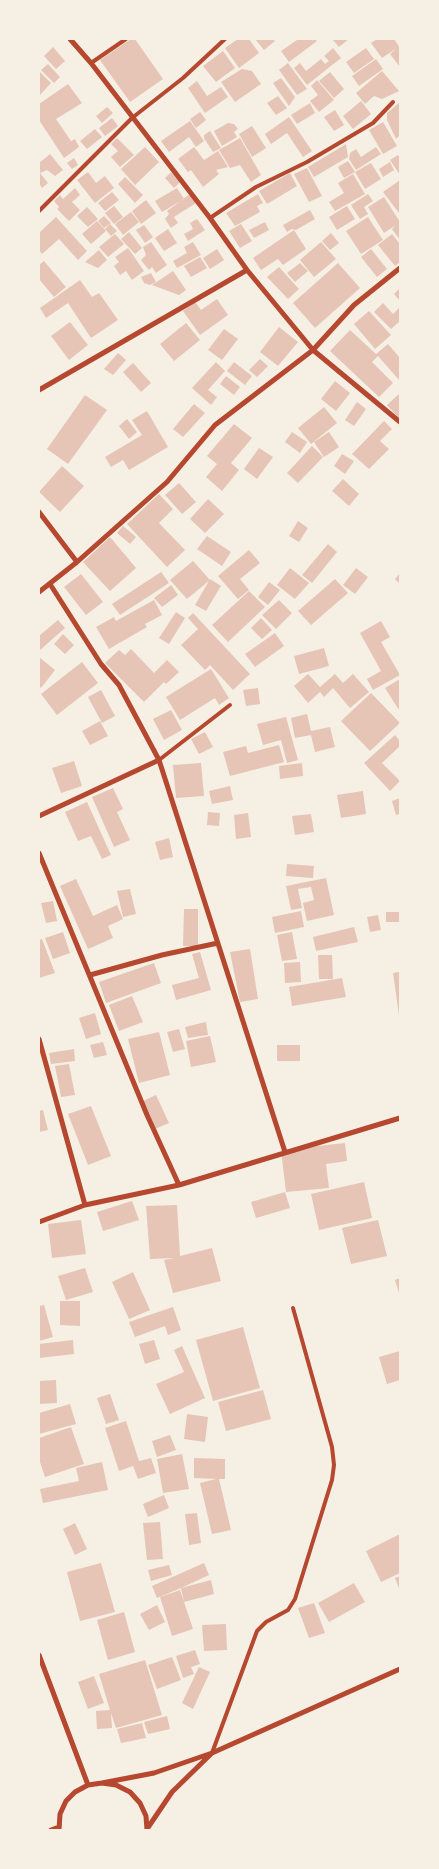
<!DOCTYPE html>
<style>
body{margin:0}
#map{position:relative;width:439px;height:1869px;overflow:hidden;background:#f6efe4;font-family:Jost,sans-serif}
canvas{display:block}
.frame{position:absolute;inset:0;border:40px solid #f6efe4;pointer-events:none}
</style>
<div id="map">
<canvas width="439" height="1869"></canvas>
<div class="frame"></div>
</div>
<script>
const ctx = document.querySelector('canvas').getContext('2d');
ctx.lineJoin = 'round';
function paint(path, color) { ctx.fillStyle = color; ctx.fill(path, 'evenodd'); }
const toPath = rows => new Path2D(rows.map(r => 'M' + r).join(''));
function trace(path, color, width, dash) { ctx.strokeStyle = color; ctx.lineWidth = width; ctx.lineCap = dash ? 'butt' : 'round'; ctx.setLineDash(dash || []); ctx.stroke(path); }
const building = toPath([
 [131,39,135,39,163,79,130,102,100,60],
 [238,39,249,39,259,53,239,68,225,48],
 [255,39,273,39,275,41,264,50],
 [296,39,315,39,317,41,289,62,281,51,297,40],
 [332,39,349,39,339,47],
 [377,39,394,39,400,48,400,67,390,54,397,48,382,58,371,43],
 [53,47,65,61,56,69,44,56],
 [333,48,341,58,307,85,294,68,300,63,306,71,321,59,325,64,329,61,324,56],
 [366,48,374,59,354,73,346,62],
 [223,51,235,68,216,82,203,66],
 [376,59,383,69,359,86,352,76],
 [288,63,307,89,297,95,279,70],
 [48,64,60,77,54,83,41,70],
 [242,69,252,71,261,84,235,102,221,82],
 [39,71,51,83,39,96],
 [382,71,399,91,382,99,374,96,365,104,356,93],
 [330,72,344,89,334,98,319,81],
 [281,78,295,97,289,106,273,83],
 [317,80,334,100,319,112,310,101,318,95,311,86],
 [197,81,207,96,221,87,228,97,205,113,188,88],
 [68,84,82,103,56,119,71,141,61,147,75,139,79,147,64,158,39,120,39,104],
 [278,96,287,108,276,115,267,103],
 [361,101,371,114,353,129,343,116],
 [400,102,400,135,396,139,387,120,387,113],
 [310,103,315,113,297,124,291,115],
 [107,107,113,113,102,123,96,116],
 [335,110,344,125,334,131,324,117],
 [200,112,206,120,196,128,190,119],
 [289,117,312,151,303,157,287,133,271,144,265,134],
 [112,118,118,126,105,136,99,128],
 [190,121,204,141,196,147,189,137,169,152,161,141],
 [383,122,397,146,383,154,369,130],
 [228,123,234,124,238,129,234,132,237,137,222,146,214,131],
 [252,126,266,148,252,157,239,134],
 [95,129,102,137,87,149,80,141],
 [210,131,221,148,213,152,204,138,204,135],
 [117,138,134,155,120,167,111,157,118,151,111,144],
 [240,138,261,175,251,182,240,165,230,168,219,150],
 [346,144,348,157,314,177,308,167],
 [145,147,159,162,135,185,121,169],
 [194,147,204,160,218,151,228,167,216,170,219,174,203,187,191,170,188,172,178,159],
 [376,147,381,154,356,170,349,159,350,153,356,149,361,157],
 [50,154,63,170,55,176,47,170,40,173,48,183,42,188,39,183,39,163],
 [398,155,400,158,400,175,390,160],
 [74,158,78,165,72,169,67,163],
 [348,161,355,172,344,178,338,167],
 [390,162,394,170,383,177,379,169],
 [371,163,381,179,365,189,355,172],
 [307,168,322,196,309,202,294,174],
 [88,172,96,183,105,176,114,188,95,203,77,180],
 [171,172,180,182,174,188,165,178],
 [290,173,297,186,267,204,259,191],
 [353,174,365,194,335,211,329,202,344,193,338,183],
 [125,177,143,195,135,203,118,184],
 [400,180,400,212,399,213,383,192],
 [75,188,80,195,72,202,80,210,69,221,57,209,59,207,54,201,60,195,63,199],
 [177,188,184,199,162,212,155,201],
 [112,192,119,200,105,211,98,203],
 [190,194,196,203,174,217,178,223,171,228,165,219,169,214,167,211],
 [258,194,263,203,257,206,260,212,235,226,226,213],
 [368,194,373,201,364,207,368,214,360,219,351,205],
 [384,197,400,222,400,240,392,229,396,225,384,233,368,207],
 [146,200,156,213,141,224,132,211],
 [114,206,123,217,114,224,105,213],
 [347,206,355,219,337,230,329,217],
 [87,207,98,219,88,227,77,216],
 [310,210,315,219,296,230,292,229,287,232,283,225],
 [131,212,139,222,123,235,115,224],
 [104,216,111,223,104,228,98,221],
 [56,217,87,251,78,260,59,239,42,254,39,250,39,233],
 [368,217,383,240,361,254,346,231],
 [197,219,205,230,188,241,184,234,193,229,190,223],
 [97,221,106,231,91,244,82,234],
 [265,222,269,230,254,238,249,230],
 [110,224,117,231,111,236,105,229],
 [241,224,252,241,240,248,229,231],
 [144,225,153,237,145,243,136,230],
 [168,229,177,243,164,251,155,238],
 [294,230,306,249,283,265,278,259,261,270,253,258],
 [129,232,142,248,135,254,121,239],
 [331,233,339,243,330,250,322,241],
 [115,234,124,244,108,257,99,247],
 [392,234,400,244,400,262,395,266,378,245],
 [151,242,167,265,156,273,152,267,149,270,141,260,146,255,143,247],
 [193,242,201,255,177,268,173,261,187,253,184,247],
 [321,242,336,259,314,277,300,260],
 [128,248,144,271,132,280,126,271,120,275,114,266,119,262,115,257],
 [217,249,224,260,210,269,203,258],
 [371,249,387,269,377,277,361,257],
 [99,250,107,260,98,268,85,262],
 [200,257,207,268,191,277,184,266],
 [44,261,66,287,54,297,39,279,39,265],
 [300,263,308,271,295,282,287,273],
 [338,263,360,288,315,328,293,303],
 [279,267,299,289,288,299,267,277],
 [173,271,186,290,179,295,152,285],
 [151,273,156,282,150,285,144,283,141,277],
 [80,280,92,297,99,293,118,320,91,338,68,303,46,318,40,308],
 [400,288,400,301,394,294],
 [217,299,228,315,200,335,183,311,195,302,201,310],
 [383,303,393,314,400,307,400,321,391,329,374,312],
 [369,311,391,335,375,349,354,324],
 [70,322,88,345,69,360,51,336],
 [186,323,200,340,174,361,160,344],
 [279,327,298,342,278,366,260,352],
 [224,329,238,339,222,360,208,350],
 [350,330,376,354,388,344,400,358,400,381,378,356,372,362,393,383,379,397,330,351],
 [118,353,126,360,113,375,104,369],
 [260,359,268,366,257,377,249,370],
 [216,362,225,371,208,390,217,397,211,405,192,388],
 [234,362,252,376,245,385,227,371],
 [133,363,151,383,141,392,123,372],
 [226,376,240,387,234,395,220,384],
 [335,381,350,393,336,411,321,399],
 [399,394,400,396,400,419,387,405],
 [85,395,107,410,68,464,47,449],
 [357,402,366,409,354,426,345,420],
 [194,404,205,413,183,437,173,429],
 [324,407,337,423,311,444,298,428],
 [147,411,168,447,129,470,123,460,111,467,105,457,142,435,132,420],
 [127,419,137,432,129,439,119,426],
 [384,421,392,429,380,441,389,449,369,469,352,454],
 [234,424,252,438,231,463,239,470,222,491,206,477,217,464,207,456],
 [292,432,307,442,300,453,285,442],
 [329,432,339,447,324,457,314,442],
 [312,446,323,457,298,483,287,473],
 [259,448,273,457,257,479,244,469],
 [342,454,354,461,345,474,334,466],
 [62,466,84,486,60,512,39,492],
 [343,479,359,494,349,506,332,491],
 [179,483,196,502,182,514,165,495],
 [159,494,173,509,159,523,185,550,167,567,127,524],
 [208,499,224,514,205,533,190,519],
 [298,521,308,528,299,542,289,536],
 [123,526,136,537,130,544,117,533],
 [207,536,231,552,222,566,197,549],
 [110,537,136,568,110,591,83,562],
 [328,544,337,552,312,583,302,575],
 [249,550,260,563,240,579,249,590,238,599,218,576],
 [193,561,210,580,187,599,170,580],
 [290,568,309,583,295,599,277,585],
 [356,568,368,577,355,594,343,585],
 [161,572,169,583,120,615,112,604],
 [400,573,400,584,395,579],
 [81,574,103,602,86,615,64,587],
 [210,579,221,586,206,611,195,605],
 [335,579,348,593,311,625,298,611],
 [269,582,280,590,268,605,258,597],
 [171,585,178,595,162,607,154,598],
 [249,591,265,607,228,642,212,625],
 [154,600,162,615,145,624,147,627,109,649,96,627,114,617,116,621],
 [279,600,292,613,276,629,262,615],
 [176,612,185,618,169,644,159,638],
 [193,613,250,674,233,690,210,665,205,670,181,645,198,629,188,618],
 [261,618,272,630,262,639,251,628],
 [58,620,65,628,39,651,39,636],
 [381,621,390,637,381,642,400,675,373,690,367,679,381,671,360,633],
 [275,633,284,646,255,667,245,654],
 [63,634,74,645,65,654,54,644],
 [324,648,329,666,299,674,294,656],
 [131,649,154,673,167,660,179,672,166,684,164,682,144,702,105,663,119,650,125,655],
 [39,657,55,670,41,688,39,686],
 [82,662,98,683,57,715,41,694],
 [211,669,229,698,219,705,215,698,180,720,166,697],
 [308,674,320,687,335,674,343,683,353,674,369,692,350,708,333,688,324,697,320,692,308,703,294,686],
 [400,679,400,709,399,710,385,688],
 [258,688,260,704,246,706,243,690],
 [101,690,115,716,102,723,88,697],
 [371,693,400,723,370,751,341,721],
 [171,710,182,730,164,740,153,719],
 [307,714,311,731,330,727,335,747,315,752,311,735,295,738,291,718],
 [286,717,298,760,287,763,281,740,263,745,257,724],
 [100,721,108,736,90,745,82,731],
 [205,732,213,747,199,754,191,739],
 [395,735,400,741,400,746,382,763,400,781,390,791,364,763],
 [279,745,284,762,230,776,223,752,246,746,248,753],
 [74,761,82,786,61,793,52,768],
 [201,763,204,796,176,798,173,765],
 [302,763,303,776,280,779,279,766],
 [230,786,233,800,212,804,209,791],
 [113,788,123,809,117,812,130,840,114,847,92,797],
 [363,791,366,814,341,818,337,795],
 [400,798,400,814,396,815,392,801],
 [87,802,111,855,102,859,91,836,78,841,65,812],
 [208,812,220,813,219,826,207,825],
 [248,813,251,837,236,839,234,815],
 [311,814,314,832,295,835,292,816],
 [169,838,173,857,160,860,155,842],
 [287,864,314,866,313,878,286,876],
 [326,878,334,915,307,921,303,903,314,900,311,887,298,889,302,908,291,910,286,886],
 [76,879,93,916,117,905,123,919,108,926,113,938,88,949,60,886],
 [130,889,136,914,123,917,117,891],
 [53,901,57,921,46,923,41,903],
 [184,909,198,909,198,946,183,946],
 [301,911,304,927,275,933,272,917],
 [386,912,400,912,400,922,386,922],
 [378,915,381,930,370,932,367,917],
 [354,927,358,942,316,951,313,937],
 [63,932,70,953,53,959,45,938],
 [292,932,297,959,282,961,277,935],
 [42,939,55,973,39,978,39,940],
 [250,949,258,999,240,1002,230,952],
 [200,952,211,990,176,1000,172,985,199,978,192,954],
 [318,955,332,955,333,979,319,979],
 [300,962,301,982,285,983,284,963],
 [154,963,161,983,106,1003,99,982],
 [400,972,400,1015,399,1015,393,973],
 [342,978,346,997,292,1006,289,987],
 [132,996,143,1022,119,1031,109,1005],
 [95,1013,101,1034,86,1039,79,1018],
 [206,1022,208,1035,188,1038,185,1027],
 [179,1029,185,1049,173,1052,167,1032],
 [159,1032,170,1075,139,1083,128,1039],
 [210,1036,216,1062,191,1067,186,1041],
 [103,1042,107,1055,94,1058,90,1045],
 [277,1045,300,1045,300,1061,277,1061],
 [74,1049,75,1061,51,1064,49,1053],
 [69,1064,75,1095,61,1097,55,1066],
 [156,1095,169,1123,155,1129,143,1101],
 [91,1106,111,1156,88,1165,68,1114],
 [43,1110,48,1130,39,1132,39,1111],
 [345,1143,347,1161,326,1164,329,1188,286,1192,281,1150],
 [364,1182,372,1218,319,1230,311,1194],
 [285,1192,290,1208,256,1218,251,1202],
 [132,1201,139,1220,103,1231,97,1212],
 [177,1205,180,1256,212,1248,221,1281,173,1293,164,1260,174,1258,150,1259,146,1206],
 [81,1220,86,1254,52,1258,48,1224],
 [378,1220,387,1256,351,1264,342,1228],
 [85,1268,93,1292,66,1300,58,1276],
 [133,1272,150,1310,129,1319,112,1282],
 [400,1278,400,1296,395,1280],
 [60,1301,80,1301,80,1326,60,1325],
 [44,1305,53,1337,39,1341,39,1306],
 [173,1307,181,1330,168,1335,165,1326,135,1337,129,1322],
 [243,1327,260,1388,213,1401,196,1340],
 [73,1340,74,1354,39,1358,39,1344],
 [154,1340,160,1359,145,1364,139,1344],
 [182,1346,205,1398,170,1414,156,1384,184,1372,174,1350],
 [400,1351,400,1380,387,1384,379,1357],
 [56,1380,57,1403,39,1404,39,1381],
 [263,1390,271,1419,226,1431,218,1402],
 [110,1394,119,1420,106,1424,97,1398],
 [70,1404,76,1424,39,1434,39,1413],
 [187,1414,208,1417,205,1442,184,1439],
 [126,1421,139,1461,151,1458,156,1473,138,1479,133,1466,119,1471,105,1428],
 [71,1427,84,1464,45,1477,39,1459,39,1438],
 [170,1435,176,1450,157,1457,152,1441],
 [182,1454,189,1489,163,1493,157,1459],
 [194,1458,225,1459,225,1479,219,1479,231,1530,212,1534,200,1483,216,1479,194,1478],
 [102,1462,108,1490,43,1503,40,1489,79,1481,76,1468],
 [164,1495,169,1508,148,1517,143,1504],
 [197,1513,201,1543,189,1545,185,1514],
 [160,1522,163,1559,147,1560,143,1523],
 [75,1523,87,1549,75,1555,63,1529],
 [400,1534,400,1573,381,1582,366,1551],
 [101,1563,115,1612,80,1621,67,1572],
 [204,1563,209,1575,181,1588,211,1580,214,1594,184,1602,181,1588,157,1598,152,1586],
 [169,1565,172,1575,151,1581,148,1570],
 [400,1576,400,1591,395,1578],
 [354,1583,365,1602,329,1622,318,1603],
 [180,1590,193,1629,172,1636,160,1597],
 [314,1603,325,1633,309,1638,298,1608],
 [157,1605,165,1622,149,1630,140,1614],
 [124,1612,135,1652,108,1660,97,1620],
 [226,1624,227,1650,204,1651,202,1625],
 [195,1650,200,1664,191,1667,194,1674,183,1678,176,1656],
 [172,1657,181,1680,157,1689,148,1665],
 [145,1660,162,1715,116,1728,111,1713,112,1728,97,1729,96,1711,110,1710,99,1674],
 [199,1667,210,1672,193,1709,182,1703],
 [94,1676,104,1703,88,1709,78,1682],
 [167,1716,170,1729,148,1734,144,1722],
 [142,1723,146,1738,121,1743,117,1729]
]);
const service = toPath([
 [91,63,126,39],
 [39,211,132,118,183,78,225,39],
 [210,218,256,187,307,162,373,123,393,102],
 [159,760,230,705],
 [212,1753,257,1631,266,1622,288,1610,295,1599,332,1480,334,1465,332,1447,293,1308]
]);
const minor = toPath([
 [70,39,91,63,210,218,247,270,313,350,400,422],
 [39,390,247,270],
 [39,512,77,562],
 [50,584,101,664,119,685,159,760,285,1152],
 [39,592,77,562,167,482,215,425,313,350,354,305,400,268],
 [39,816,159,760],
 [39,853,147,1115,179,1185],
 [90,975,162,955,218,943],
 [39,1039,85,1205],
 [39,1222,85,1205,179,1185,400,1118],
 [39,1655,88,1785],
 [212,1753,400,1669],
 [102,1783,154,1773,212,1753,172,1792,147,1829],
 [51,1830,59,1827],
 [59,1830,60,1814,66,1801,75,1792,88,1785,102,1783,116,1785,130,1792,140,1803,146,1816,147,1830]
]);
paint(building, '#e6c5b7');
trace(service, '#b5482f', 4);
trace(minor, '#b5482f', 5);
</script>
